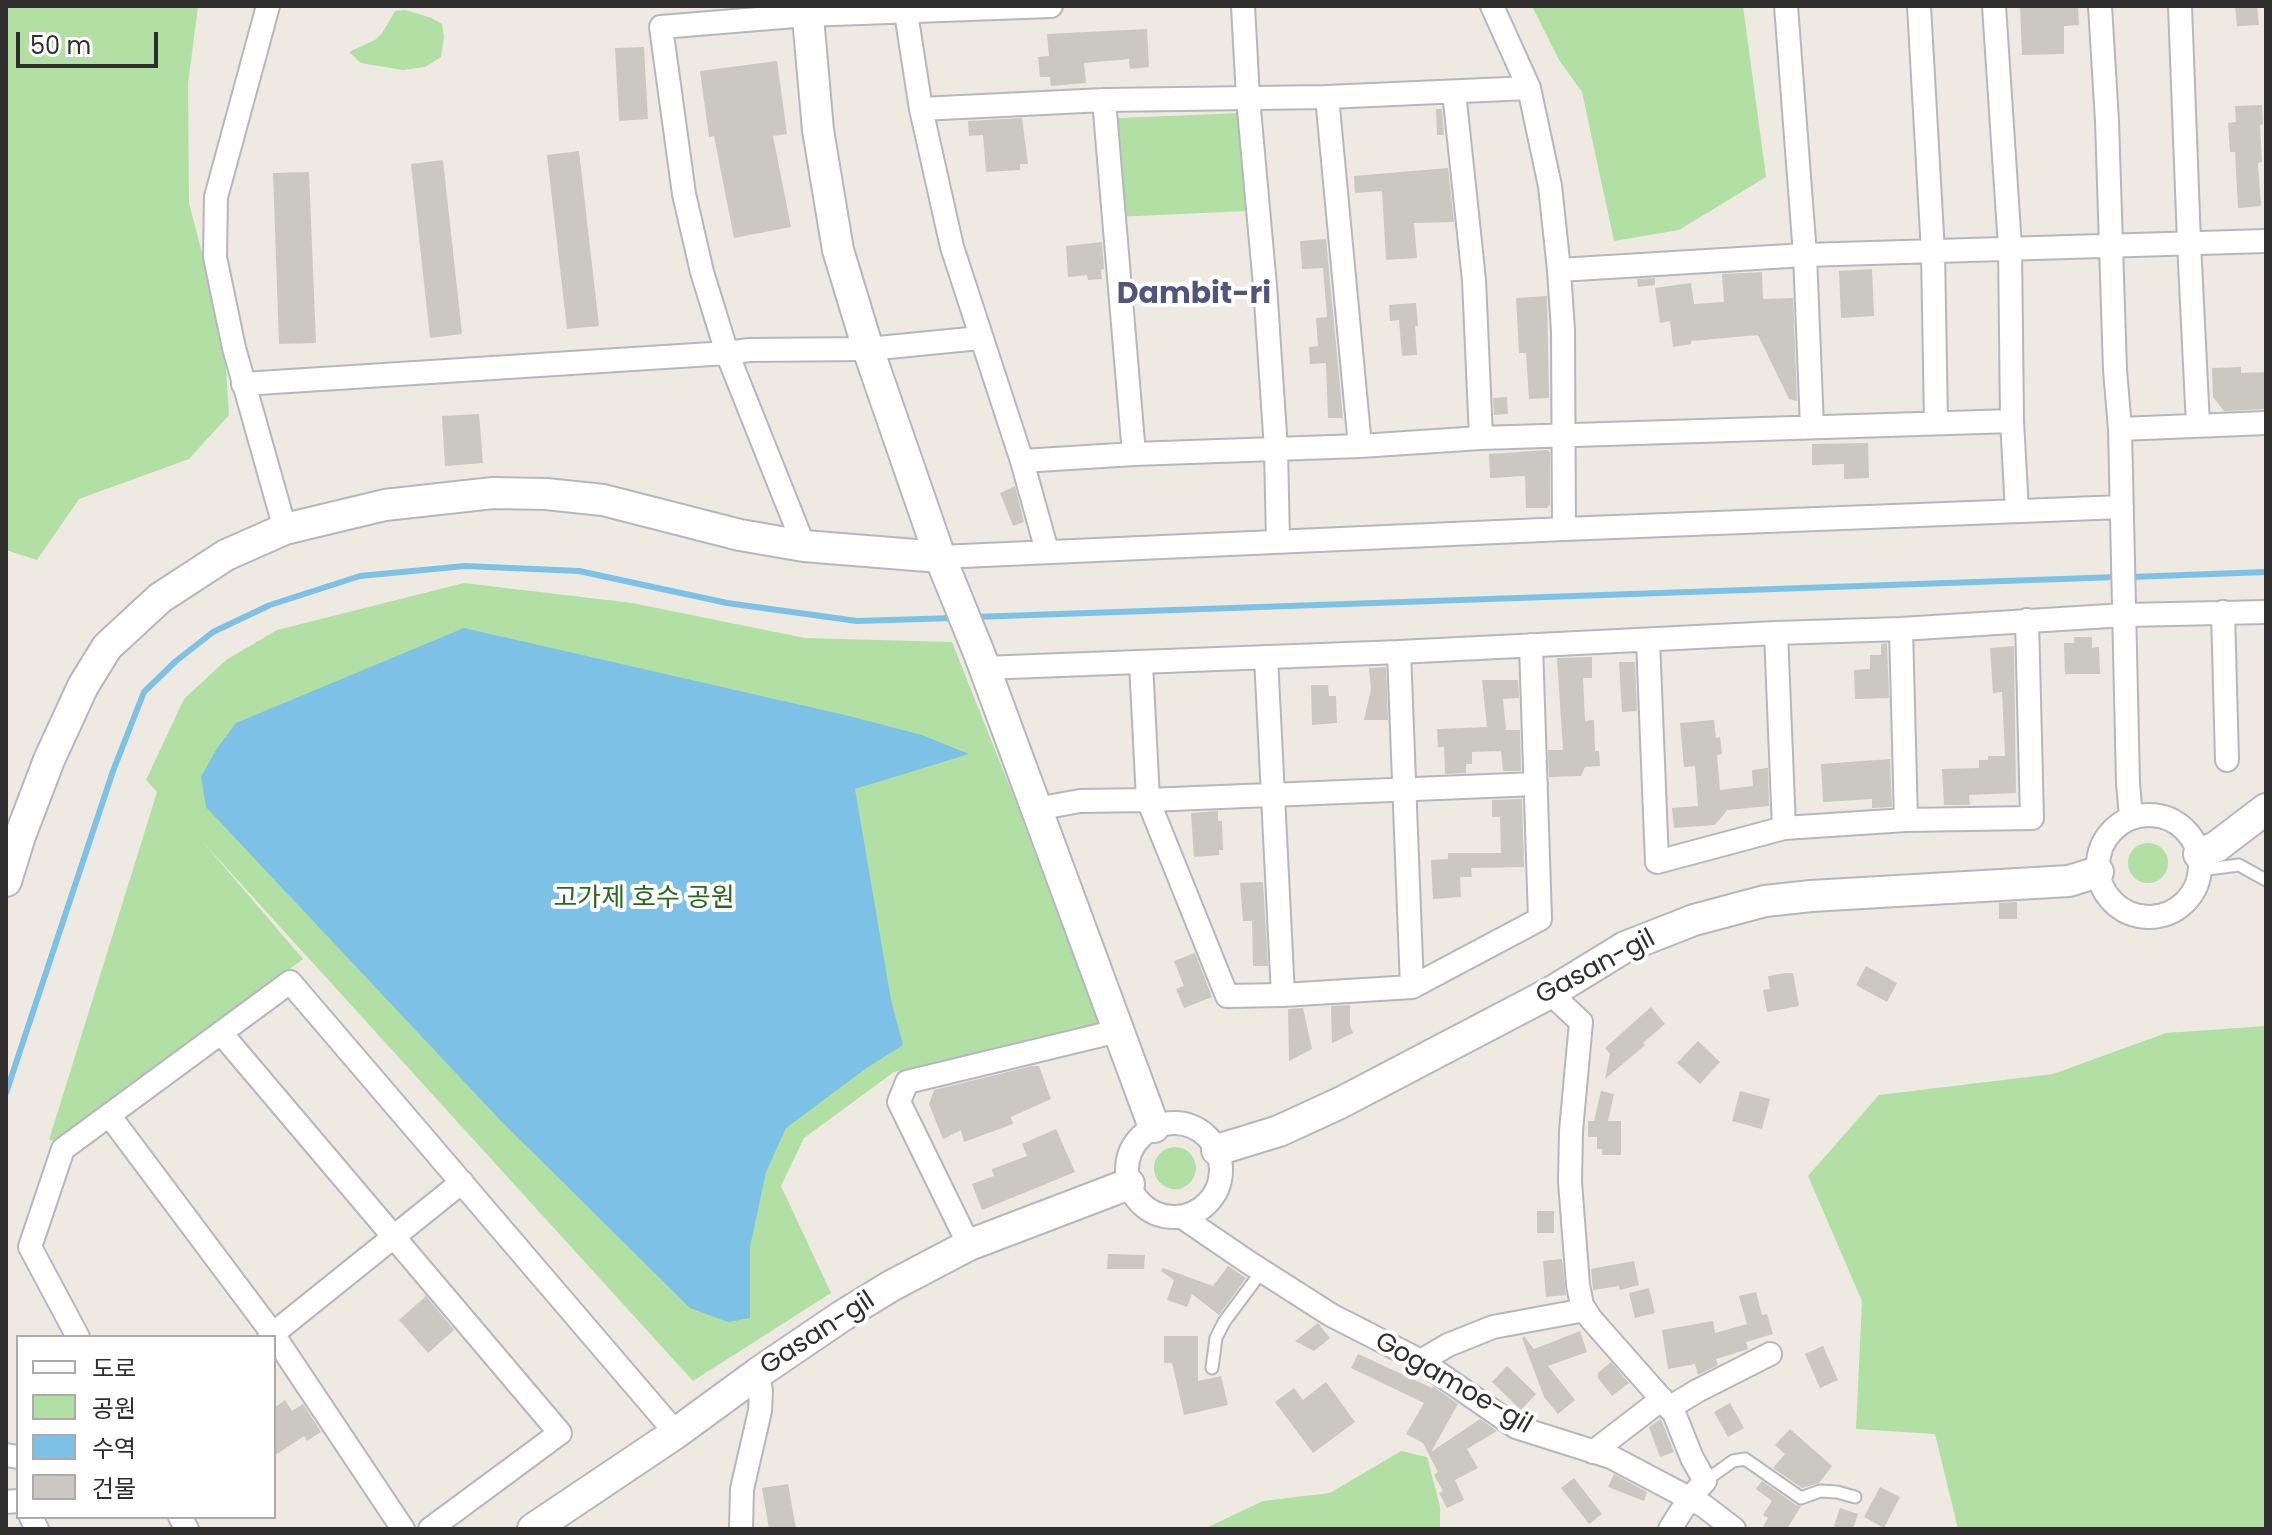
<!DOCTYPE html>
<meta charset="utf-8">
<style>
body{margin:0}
#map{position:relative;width:2272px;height:1535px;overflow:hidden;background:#eeeae2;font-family:Poppins,"Noto Sans KR",sans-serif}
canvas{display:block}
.frame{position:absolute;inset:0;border:8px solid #2e2e2e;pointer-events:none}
.legend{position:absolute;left:16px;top:1335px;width:260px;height:184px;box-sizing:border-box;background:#fff;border:2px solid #ababab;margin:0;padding:10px 14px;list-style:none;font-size:24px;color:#2e2e2e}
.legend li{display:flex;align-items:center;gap:16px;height:40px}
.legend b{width:40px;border:2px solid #ababab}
.scale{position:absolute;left:16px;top:32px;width:142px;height:36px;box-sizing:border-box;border:4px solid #2e2e2e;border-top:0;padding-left:10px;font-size:24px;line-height:28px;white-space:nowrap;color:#2e2e2e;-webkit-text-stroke:6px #fff;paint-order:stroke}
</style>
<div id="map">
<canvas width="2272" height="1535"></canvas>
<div class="frame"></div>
<ul class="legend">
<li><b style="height:10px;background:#fff"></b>도로</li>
<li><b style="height:22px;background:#b2dfa3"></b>공원</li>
<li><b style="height:22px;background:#7ec1e7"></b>수역</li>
<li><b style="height:22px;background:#cac8c0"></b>건물</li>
</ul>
<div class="scale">50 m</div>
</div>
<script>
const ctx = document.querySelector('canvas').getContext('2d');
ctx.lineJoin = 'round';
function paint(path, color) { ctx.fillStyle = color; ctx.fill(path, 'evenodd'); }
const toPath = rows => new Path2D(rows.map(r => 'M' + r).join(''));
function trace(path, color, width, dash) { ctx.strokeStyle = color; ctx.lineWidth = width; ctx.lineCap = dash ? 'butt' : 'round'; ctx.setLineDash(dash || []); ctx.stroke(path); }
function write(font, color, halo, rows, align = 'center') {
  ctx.font = font + ' Poppins,"Noto Sans KR",sans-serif'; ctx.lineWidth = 8; ctx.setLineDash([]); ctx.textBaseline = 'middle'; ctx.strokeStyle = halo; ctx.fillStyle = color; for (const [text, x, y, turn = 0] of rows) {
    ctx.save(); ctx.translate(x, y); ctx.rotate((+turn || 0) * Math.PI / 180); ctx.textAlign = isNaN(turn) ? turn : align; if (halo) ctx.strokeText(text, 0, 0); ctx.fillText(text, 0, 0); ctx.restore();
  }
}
const green = toPath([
 [6,6,198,6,188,84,189,203,224,338,229,415,189,459,79,499,37,560,6,550],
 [1532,6,1743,6,1766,177,1679,230,1614,241,1582,92,1559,60],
 [405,10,432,18,442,24,444,37,441,57,425,67,403,70,361,63,349,52,375,40,382,33,395,11],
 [1241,113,1246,211,1115,217,1111,123,1119,118],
 [464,583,632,603,805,638,952,642,1019,810,1099,1025,894,1072,804,1138,781,1186,831,1293,693,1381,202,841,303,959,59,1142,49,1140,157,792,146,780,184,699,226,660,277,630],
 '2128 863a20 20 0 1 1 40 0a20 20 0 1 1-40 0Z',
 [2266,1026,2266,1529,1958,1529,1935,1434,1856,1429,1862,1301,1808,1176,1879,1095,2053,1074,2166,1033],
 '1154 1168a21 21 0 1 1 42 0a21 21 0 1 1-42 0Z',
 [1401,1451,1427,1457,1440,1506,1440,1529,1204,1529,1263,1501,1330,1493]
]);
const water = toPath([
 [464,628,849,716,922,735,969,754,855,789,891,1000,903,1045,865,1069,786,1128,766,1172,750,1247,750,1318,728,1322,690,1308,501,1121,206,807,201,777,216,750,236,723]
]);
const stream = toPath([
 [2130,577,2266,572],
 [974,617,2118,577],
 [6,1093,113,771,144,692,176,661,213,632,270,605,360,576,465,566,579,571,727,603,857,621,955,618]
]);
const building = toPath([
 [2020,6,2078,6,2079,25,2064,26,2064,54,2022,55],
 [2235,6,2257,6,2259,25,2237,26],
 [1147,29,1149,67,1130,69,1129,59,1084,63,1086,83,1051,86,1050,77,1040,77,1038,57,1049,56,1047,34],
 [644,47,648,119,619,121,615,48],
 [777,61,787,134,773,136,791,227,734,238,714,136,709,137,700,71],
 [2262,105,2263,124,2260,125,2262,162,2258,163,2261,206,2238,208,2235,152,2230,152,2228,123,2236,122,2235,106],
 [1436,109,1442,109,1444,135,1437,135],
 [1022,118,1028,164,1020,164,1020,170,986,172,983,135,969,136,968,121],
 [579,151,599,326,567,329,547,155],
 [443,160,462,334,430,338,411,164],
 [1448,168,1454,222,1414,223,1417,258,1386,260,1382,191,1355,193,1354,176],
 [309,172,316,343,279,344,273,173],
 [1326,239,1343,418,1328,418,1326,363,1310,364,1309,347,1318,346,1316,318,1327,317,1323,268,1302,269,1300,241],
 [1102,242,1104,269,1101,270,1102,279,1088,280,1087,275,1068,277,1066,246],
 [1872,269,1874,316,1841,318,1839,271],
 [1762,272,1763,299,1793,298,1797,401,1789,399,1758,335,1691,341,1691,344,1673,347,1670,321,1660,323,1655,288,1691,283,1694,304,1724,302,1722,274],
 [1655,278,1655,285,1638,287,1637,279],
 [1547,296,1549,398,1529,399,1526,353,1519,353,1516,298],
 [1416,303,1418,326,1415,326,1417,355,1402,356,1399,320,1390,321,1389,305],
 [2241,367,2241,373,2266,372,2266,409,2224,411,2213,397,2212,368],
 [1507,397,1508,414,1494,415,1493,398],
 [479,414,483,463,445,466,442,416],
 [1868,443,1869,478,1844,479,1844,464,1812,465,1812,444],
 [1548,450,1550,453,1550,504,1547,508,1526,508,1525,476,1490,478,1489,454],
 [1015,486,1024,522,1013,526,1000,493],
 [2074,637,2092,637,2092,648,2099,647,2100,674,2065,674,2064,643,2074,643],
 [1887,643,1889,698,1855,699,1854,670,1870,669,1870,655,1881,655,1881,644],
 [2014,646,2016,793,1969,795,1970,805,1944,805,1942,769,1979,768,1979,760,1988,760,1988,756,2005,756,2002,692,1993,693,1990,648],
 [1592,657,1592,678,1583,678,1585,721,1594,720,1595,751,1599,751,1600,766,1585,767,1581,776,1549,777,1548,750,1563,750,1557,658],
 [1619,662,1635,662,1637,711,1622,712],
 [1386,667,1388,720,1364,720,1371,689,1369,668],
 [1482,680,1518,680,1519,698,1503,699,1506,730,1520,730,1521,771,1503,771,1501,751,1472,752,1472,764,1466,764,1466,773,1445,774,1444,747,1438,747,1437,729,1487,727],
 [1311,685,1328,685,1329,696,1336,696,1337,723,1312,725],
 [1714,720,1716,738,1720,737,1722,754,1717,755,1720,790,1753,786,1752,770,1768,768,1769,806,1727,810,1721,818,1714,825,1674,828,1672,808,1698,806,1695,766,1684,767,1680,723],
 [1890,759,1892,807,1872,808,1872,799,1823,802,1821,764],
 [1522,799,1524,867,1471,868,1472,877,1460,877,1461,897,1433,899,1431,860,1448,859,1448,853,1501,853,1500,817,1492,817,1492,800],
 [1218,811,1218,821,1222,821,1223,850,1219,850,1219,855,1194,857,1191,813],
 [1263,882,1268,966,1253,966,1252,921,1243,921,1240,883],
 [2017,902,2017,919,1999,919,1999,903],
 [1195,953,1212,997,1184,1008,1176,989,1184,986,1174,961],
 [1866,966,1897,983,1887,1002,1856,985],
 [1786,973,1793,973,1799,1006,1767,1012,1763,990,1770,989,1768,976],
 [1350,1005,1350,1025,1353,1033,1332,1043,1331,1006],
 [1651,1007,1665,1024,1643,1043,1645,1045,1605,1079,1610,1054,1605,1048],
 [1303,1008,1312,1049,1289,1061,1288,1009],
 [1698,1041,1720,1062,1700,1084,1677,1063],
 [1032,1066,1039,1066,1051,1099,1011,1117,1013,1124,964,1142,961,1130,943,1139,929,1104,934,1090],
 [1601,1091,1614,1094,1608,1121,1621,1121,1621,1155,1602,1155,1602,1149,1597,1149,1597,1137,1588,1137,1588,1121,1594,1121],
 [1740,1091,1770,1099,1762,1129,1732,1121],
 [1056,1129,1075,1172,982,1210,972,1184,994,1176,992,1169,1027,1156,1022,1144],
 [1537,1211,1554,1211,1554,1233,1537,1233],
 [1108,1254,1145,1255,1144,1269,1107,1269],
 [1562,1259,1566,1295,1546,1297,1543,1261],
 [1634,1261,1639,1285,1620,1290,1619,1286,1593,1290,1591,1269],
 [1228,1266,1246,1278,1219,1315,1192,1294,1187,1307,1167,1300,1174,1280,1161,1271,1163,1268,1213,1286],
 [1649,1288,1655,1313,1635,1318,1629,1293],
 [1756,1292,1762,1315,1767,1314,1773,1334,1746,1342,1748,1349,1716,1359,1718,1365,1698,1375,1695,1364,1668,1369,1662,1330,1713,1321,1715,1333,1747,1324,1739,1296],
 [426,1296,454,1330,428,1353,399,1320],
 [1318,1323,1330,1338,1314,1351,1295,1341],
 [1580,1331,1587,1352,1548,1366,1575,1400,1558,1414,1544,1397,1522,1338,1524,1336,1534,1349],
 [1164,1336,1198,1336,1198,1381,1221,1376,1228,1405,1184,1415,1172,1363,1164,1363],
 [1823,1346,1838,1380,1820,1388,1805,1354],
 [1358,1354,1432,1388,1433,1386,1458,1404,1431,1452,1480,1419,1497,1431,1467,1449,1478,1468,1455,1480,1464,1500,1447,1508,1439,1493,1443,1491,1434,1475,1438,1472,1423,1443,1406,1434,1424,1403,1351,1368],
 [1611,1362,1629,1383,1612,1396,1598,1378,1598,1373],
 [1507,1366,1536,1394,1521,1410,1492,1382],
 [1326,1382,1355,1422,1313,1453,1275,1402,1294,1388,1303,1400],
 [285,1400,292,1411,303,1404,321,1432,307,1441,304,1436,274,1456,274,1408],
 [1730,1403,1744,1428,1728,1437,1714,1412],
 [1661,1419,1674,1452,1660,1457,1649,1427],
 [1790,1429,1832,1466,1819,1483,1802,1488,1773,1468,1785,1454,1775,1445],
 [1614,1474,1647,1492,1644,1501,1608,1487],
 [1574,1478,1602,1514,1589,1524,1561,1488],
 [1762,1481,1796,1505,1801,1506,1787,1529,1762,1529,1768,1518,1763,1515,1772,1501,1756,1489],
 [788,1484,796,1529,769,1529,762,1488],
 [1880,1487,1900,1497,1884,1528,1864,1517],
 [1840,1508,1858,1514,1853,1529,1833,1529]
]);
const lane = toPath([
 [2200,870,2239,865,2266,880],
 [1212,1368,1216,1338,1224,1322,1262,1271],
 [1705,1481,1733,1461,1745,1459,1801,1498,1820,1491,1837,1492,1855,1497]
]);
const street = toPath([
 [268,6,216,197,215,257,234,348,285,529],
 [1243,6,1248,98,1265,286,1276,449,1278,541],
 [1786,6,1805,255,1812,427],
 [1919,6,1933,252,1936,422],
 [2100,6,2107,121,2115,370,2120,429,2128,783,2131,817],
 [2180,6,2189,242,2198,425],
 [906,13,921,109,952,247,1022,461,1047,551],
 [1454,92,1474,280,1481,438],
 [1327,97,1360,446],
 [1104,100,1134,454],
 [921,109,1104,100,1327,97,1529,88],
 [1559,270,1805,255,2266,241],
 [980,338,868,349,749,350,727,353,702,272,684,194,661,27,807,15,1051,6],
 [243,384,727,353,804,546],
 [2012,421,2017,511],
 [2120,429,2266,423],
 [1022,461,1134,454,1360,446,1481,438,2012,421,2010,247,1994,6],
 [1564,529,2122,507],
 [940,557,1564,529,1563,331,1559,270,1550,186,1529,88,1492,6],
 [2223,612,2227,760],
 [1901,629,1906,820],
 [1776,633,1784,828],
 [1648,640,1657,862,1784,828,1906,820,2032,818,2027,620],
 [1266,657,1283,995],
 [1141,663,1148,800,1227,996,1283,995,1412,987,1399,652],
 [983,668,1399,652,1776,633,1901,629,2125,615,2266,612],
 [1036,809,1080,801,1148,800,1536,784],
 '2098 866a51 51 0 1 1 102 0a51 51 0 1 1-102 0Z',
 [1412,987,1540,919,1531,645],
 [1550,993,1581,1022,1571,1131,1570,1182,1578,1285,1582,1305,1591,1319,1674,1413,1692,1458,1705,1481,1689,1499,1670,1529],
 [221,1033,560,1433,430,1529],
 [109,1115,273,1334,403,1529],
 '1127 1170a47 47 0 1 1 94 0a47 47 0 1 1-94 0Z',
 [1182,1217,1248,1262,1331,1315,1421,1361,1516,1427,1611,1457,1704,1506,1734,1529],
 [969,1245,899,1102,907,1082,1118,1031],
 [78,1337,30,1247,63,1149,290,982,676,1433],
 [269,1337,462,1182],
 [1421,1361,1448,1345,1493,1327,1585,1310],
 [1669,1408,1697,1391,1770,1354],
 [1593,1452,1662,1399],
 [6,1455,18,1457],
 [6,1502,18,1501],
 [31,1517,37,1529],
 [180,1517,187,1529],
 [741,1529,742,1489,760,1411,761,1391,758,1373]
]);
const secondary = toPath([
 [807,6,818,130,838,250,868,349,940,557],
 [2199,854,2216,847,2266,809],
 [6,881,20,836,49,760,83,686,107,647,160,598,226,555,285,529,385,505,493,493,546,494,603,500,740,535,804,546,940,557,979,653,1154,1127],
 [1217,1150,1279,1131,1340,1103,1550,993,1625,947,1694,920,1765,901,1811,896,2069,881,2098,872],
 [533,1529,676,1433,758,1373,842,1316,891,1286,969,1245,1129,1184]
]);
const parkNames = [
 ["고가제 호수 공원",644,899]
];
const streetNames = [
 ["Gasan-gil",1596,968,-28],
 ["Gasan-gil",818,1334,-33],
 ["Gogamoe-gil",1453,1384,30]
];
const quarterNames = [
 ["Dambit-ri",1194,295]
];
paint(green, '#b2dfa3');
paint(water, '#7ec1e7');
trace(stream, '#7ec1e7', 6);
paint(building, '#cac8c0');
trace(lane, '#b5b6c0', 15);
trace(street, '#b5b6c0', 26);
trace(secondary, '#b5b6c0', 34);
trace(lane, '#fff', 11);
trace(street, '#fff', 22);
trace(secondary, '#fff', 30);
write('26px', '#296721', '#fff', parkNames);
write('26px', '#2e2e2e', '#fff', streetNames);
write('bold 30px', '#51547c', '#fff', quarterNames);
</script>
